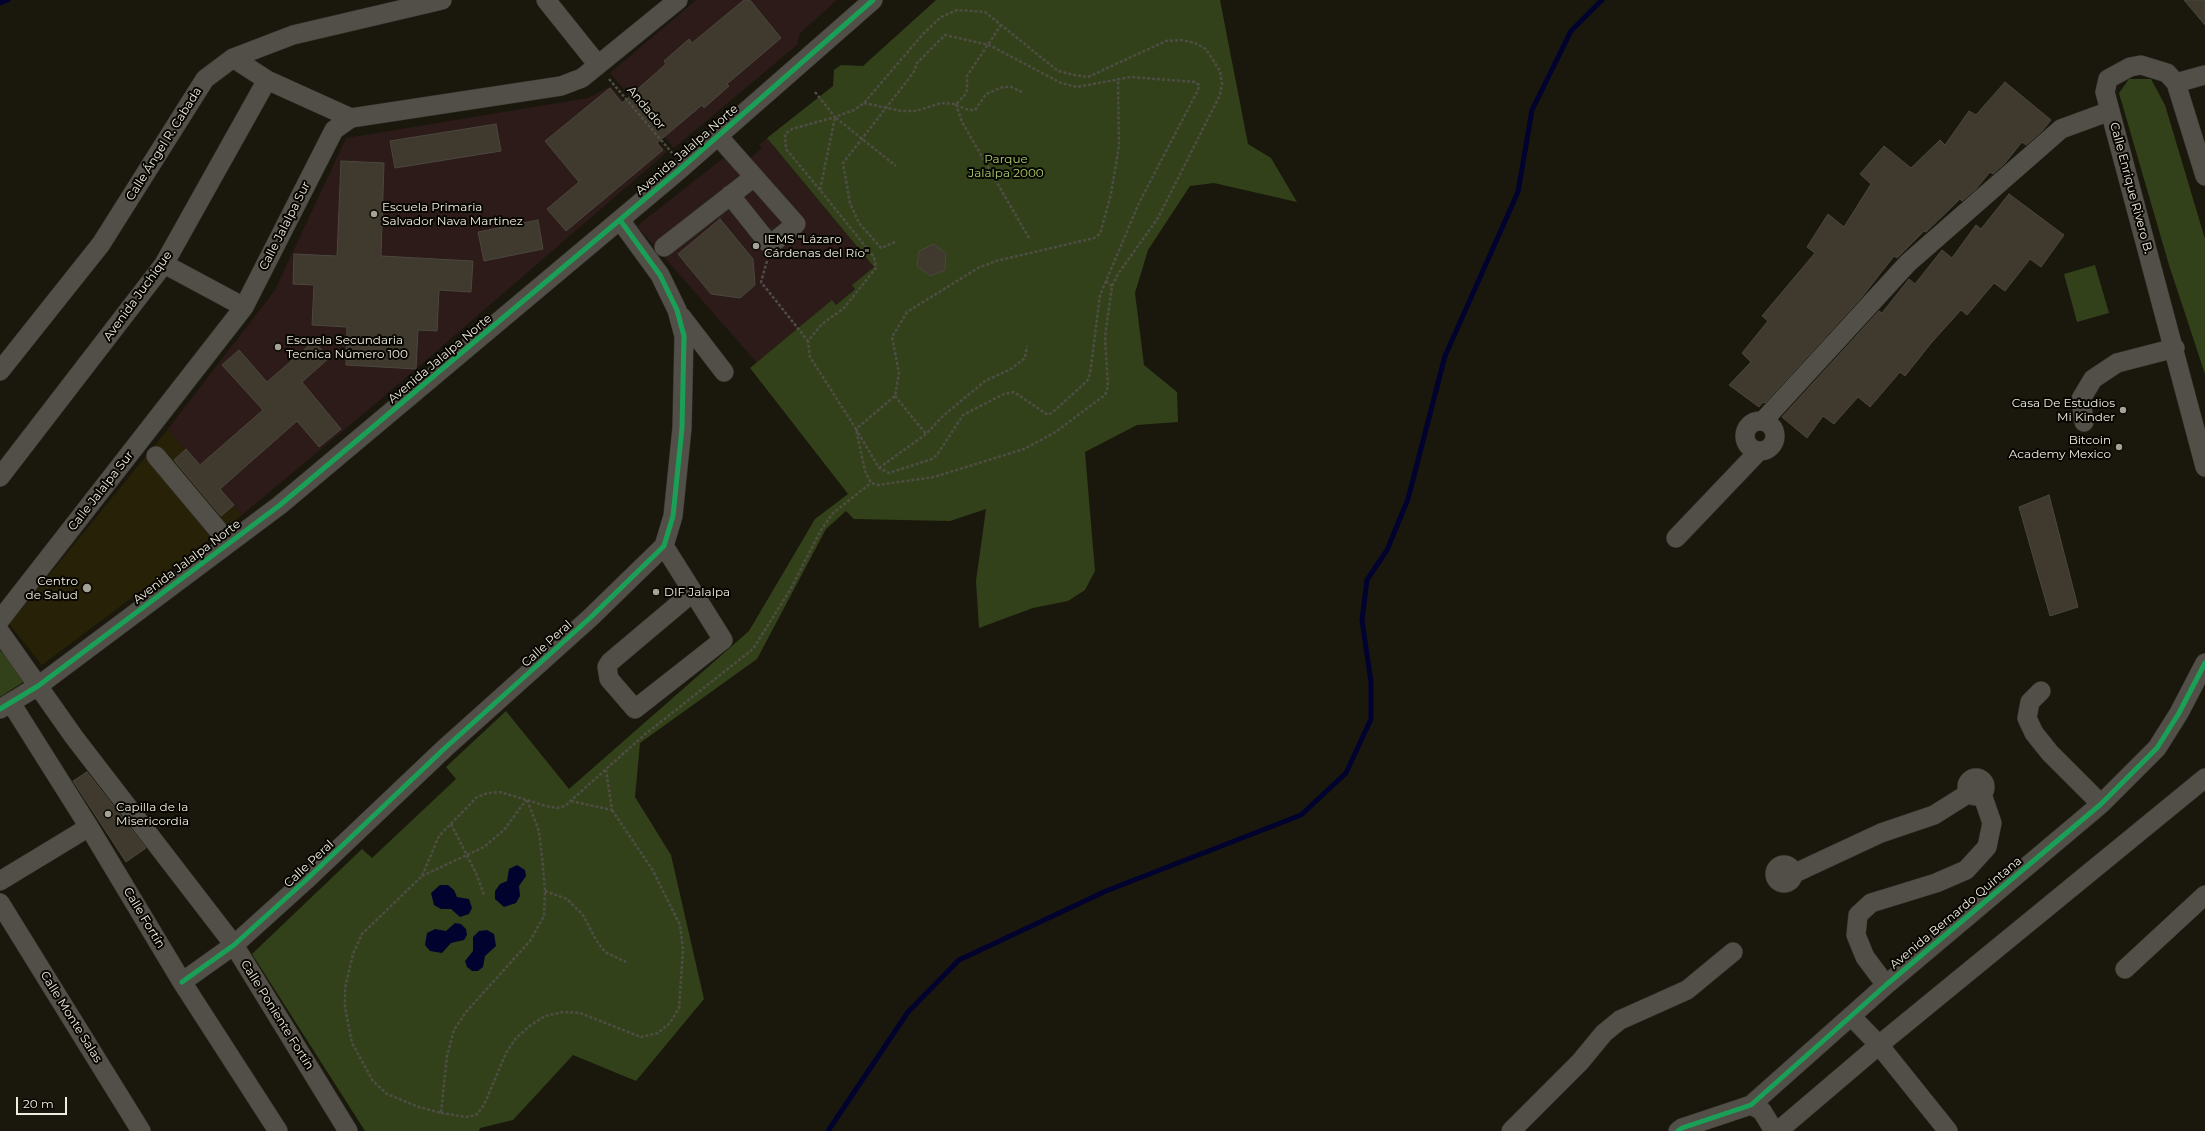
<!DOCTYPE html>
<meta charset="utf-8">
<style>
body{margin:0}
#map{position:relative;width:2205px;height:1131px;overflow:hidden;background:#1a180d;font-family:Montserrat,sans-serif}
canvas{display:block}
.scale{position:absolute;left:16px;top:1097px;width:51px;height:18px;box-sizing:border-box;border:2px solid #f0ede0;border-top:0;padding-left:5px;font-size:12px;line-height:14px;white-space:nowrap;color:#f0ede0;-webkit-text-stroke:3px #080601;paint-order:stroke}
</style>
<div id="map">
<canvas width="2205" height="1131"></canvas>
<div class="scale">20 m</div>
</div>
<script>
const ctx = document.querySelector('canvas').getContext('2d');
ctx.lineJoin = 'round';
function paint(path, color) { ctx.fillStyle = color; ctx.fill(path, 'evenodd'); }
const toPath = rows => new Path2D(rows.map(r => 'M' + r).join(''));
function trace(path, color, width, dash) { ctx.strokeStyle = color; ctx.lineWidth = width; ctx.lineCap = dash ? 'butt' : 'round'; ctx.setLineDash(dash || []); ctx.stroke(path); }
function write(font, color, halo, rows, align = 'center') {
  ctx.font = font + ' Montserrat,sans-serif'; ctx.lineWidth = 4; ctx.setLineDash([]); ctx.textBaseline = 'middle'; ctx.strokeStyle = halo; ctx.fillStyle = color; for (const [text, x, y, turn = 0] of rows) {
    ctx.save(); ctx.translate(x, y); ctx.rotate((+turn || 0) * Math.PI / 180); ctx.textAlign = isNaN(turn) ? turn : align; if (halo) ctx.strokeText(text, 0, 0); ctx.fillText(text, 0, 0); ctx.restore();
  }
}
const built = toPath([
 [168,429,242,515,42,665,9,624]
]);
const education = toPath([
 [696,0,837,0,800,33,797,45,674,148,610,73],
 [611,86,667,152,374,405,242,515,168,429,275,290,346,138,588,98],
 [767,138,874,267,853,285,855,288,836,305,832,301,757,363,637,226,722,159,739,159,743,164,762,148,759,145]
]);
const green = toPath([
 [936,0,1220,0,1248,144,1271,158,1297,202,1214,183,1190,186,1148,250,1135,293,1144,365,1177,392,1178,422,1137,425,1085,452,1095,571,1085,590,1068,601,1033,608,979,628,976,581,986,509,950,521,854,519,846,511,826,529,757,659,640,743,635,797,671,855,704,999,636,1081,573,1055,513,1120,480,1128,479,1131,365,1131,252,954,362,849,372,858,456,779,446,767,506,711,569,789,749,631,815,519,848,494,750,368,832,300,836,305,855,289,852,285,874,267,767,138,833,86,834,70,841,65,863,66],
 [2129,79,2151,79,2165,105,2205,239,2205,374,2169,265,2119,93],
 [2095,265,2109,313,2077,322,2064,274],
 [0,650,25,681,0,697]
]);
const water = toPath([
 [517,865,525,870,526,876,519,886,520,896,516,903,504,907,495,899,495,891,500,884,507,881,509,869],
 [440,885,448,885,454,890,457,897,469,899,472,908,469,914,460,917,451,909,441,909,434,905,431,893],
 [455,923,461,924,466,929,467,935,464,940,451,943,442,953,430,951,425,945,427,933,435,929,446,931],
 [487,930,494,934,496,946,485,956,483,967,478,971,472,971,467,967,465,961,473,951,473,937,479,931]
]);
const stream = toPath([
 [0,3,8,0],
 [828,1131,908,1012,959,960,1106,891,1301,815,1346,773,1371,719,1371,682,1362,620,1367,580,1387,550,1408,499,1445,356,1518,192,1532,110,1571,31,1602,0]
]);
const building = toPath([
 [744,0,750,0,781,38,727,84,729,86,704,108,702,105,657,143,663,150,566,231,547,209,579,182,545,141,610,88,622,103,666,64,664,61,689,39,692,43,744,0],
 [2184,0,2205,0,2205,25,2184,0],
 [2005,82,2051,120,2042,131,2026,145,2022,142,2005,163,1993,174,1990,172,1976,189,1962,201,1960,199,1926,232,1924,231,1897,258,1894,256,1862,297,1765,403,1763,402,1759,407,1729,385,1751,362,1742,353,1768,321,1762,316,1815,253,1807,247,1828,214,1844,227,1871,184,1860,174,1884,146,1911,168,1940,140,1945,145,1969,111,1976,115,2005,82],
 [496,124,501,151,395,168,390,141,496,124],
 [341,161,384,163,381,256,473,261,471,292,439,290,437,331,418,330,416,369,346,365,347,327,312,325,314,285,293,284,294,254,337,256,341,161],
 [2009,194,2064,235,2041,267,2030,259,2005,291,1994,283,1967,315,1961,310,1932,342,1905,376,1900,372,1870,407,1858,397,1834,424,1823,416,1807,438,1782,417,1879,311,1882,313,1909,279,1915,284,1942,250,1952,258,1976,225,1981,229,2009,194],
 [720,219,753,259,755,285,740,298,711,294,678,254,720,219],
 [538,220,543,249,484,261,478,232,538,220],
 [934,244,946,254,945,270,930,276,917,266,919,251,934,244],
 [314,341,329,358,302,382,341,429,319,447,297,421,220,489,234,505,221,516,174,460,186,449,200,465,263,410,222,365,239,350,267,382,314,341],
 [2049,495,2078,607,2050,616,2019,507,2049,495],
 [87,772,146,848,126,862,73,781,87,772]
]);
const path = toPath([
 [609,79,672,153],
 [815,92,835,117,854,110,864,103,923,34,941,17,957,10,985,12,1058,71,1075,75,1088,77,1166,41,1181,40,1195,43,1206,49,1220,71,1222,84,1220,95,1158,218,1118,274,1112,286,1105,337,1108,387,1105,395,1054,433,1024,449,934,477,878,485,871,483,865,471,856,429,810,357,808,341,822,324,843,309,876,268,874,257,820,190,835,117],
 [864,103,901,111,916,111,941,103,956,104,965,95,967,90,967,76,1001,25],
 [956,104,962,122,1029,238],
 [956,105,969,110,975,110,986,94,1003,87,1011,87,1022,92],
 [836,118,896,166],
 [820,190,786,149,785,134,792,129,835,117],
 [895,242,881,248,859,223,850,203,843,163,907,81,915,70,916,64,945,35,989,45,1061,83,1077,87,1131,77,1195,82,1199,85,1198,90,1139,203,1106,281,1112,286],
 [767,261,761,282,808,341],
 [1106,281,1100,295,1090,374,1087,381,1053,412,1048,415,1014,392,1004,394,963,415,937,455,932,459,889,473,879,468,856,429,895,396,899,373,892,337,907,312,978,268,996,261,1094,238,1100,234,1111,194,1119,146,1118,78],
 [895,396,926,434],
 [879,468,926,434,943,416,985,381,1011,369,1025,358,1027,346],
 [527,800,539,831,542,857,545,891,544,916,530,941,466,1012,454,1030,447,1056,441,1113,419,1107,387,1094,373,1081,352,1043,345,1007,345,988,353,954,362,934,422,876,439,836,477,797,488,793,500,792,527,800,546,806,557,808,565,806,643,736,753,649,790,590,821,530,833,513,871,483],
 [571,801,612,810,606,770],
 [451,824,476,873,484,895],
 [422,876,484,847,504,830,526,800],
 [545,891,567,899,583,915,596,940,605,952,626,962],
 [441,1113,466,1117,476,1115,484,1105,506,1053,516,1038,531,1025,545,1016,563,1012,580,1013,641,1037,658,1033,670,1023,679,1008,683,950,680,925,652,869,612,810]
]);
const minor = toPath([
 [546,0,598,65],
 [233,58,267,80,351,118],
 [2176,83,2205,75],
 [718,136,796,224,770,245,730,195],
 [2205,176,2176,83,2167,73,2141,65,2130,67,2108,79,2105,92,2205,467],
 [664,247,754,177],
 [164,264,244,307],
 [681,316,724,372],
 [0,371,101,244,205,79,233,58,293,35,442,0],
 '1745 436a15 15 0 1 1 30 0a15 15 0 1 1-30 0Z',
 [1763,421,1908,263,2061,129,2110,111],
 [2084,422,2081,399,2093,379,2117,363,2175,348],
 [156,456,229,543],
 [0,477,164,264,267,80],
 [1676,538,1758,452],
 [664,546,693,592,723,640,635,709,609,679,607,667,610,662,693,592],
 [0,620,244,307,334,130,351,118,561,86,582,78,678,0],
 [0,632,74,737,234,945,348,1131],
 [2041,691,2030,702,2027,718,2034,733,2050,753,2101,804],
 [11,703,89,827,182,982,278,1131],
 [0,709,38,686,280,505,678,171,873,0],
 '1967 787a9 9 0 1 1 18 0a9 9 0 1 1-18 0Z',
 '1775 874a9 9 0 1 1 18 0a9 9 0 1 1-18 0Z',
 [1793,874,1881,833,1934,815,1969,793],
 [0,881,89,827],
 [0,903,141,1131],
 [2125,969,2205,895],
 [182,982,234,945,306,880,445,748,590,618,664,546,673,516,682,428,684,336,677,310,660,275,620,220],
 [1886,985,1865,957,1856,935,1858,915,1871,903,1936,883,1966,870,1987,847,1992,823,1982,794],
 [1851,1016,1879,1045,1948,1131],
 [1751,1105,1762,1111,1774,1131],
 [1511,1131,1580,1062,1604,1033,1620,1020,1687,990,1733,952],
 [1678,1131,1682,1128,1751,1105,1886,985,2101,804,2157,748,2179,713,2205,663],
 [1778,1131,1879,1045,2205,778]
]);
const cycleway = toPath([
 [0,709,38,686,280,505,678,171,873,0],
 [182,982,234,945,306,880,445,748,590,618,664,546,673,516,682,428,684,336,677,310,660,275,620,220],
 [1678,1131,1682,1128,1751,1105,1886,985,2101,804,2157,748,2179,713,2205,663]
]);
const markers = [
 [374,214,4,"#a5a296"],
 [756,246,4,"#a5a296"],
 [278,347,4,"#a5a296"],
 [2123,410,4,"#a5a296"],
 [2119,447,4,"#a5a296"],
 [87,588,5,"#a5a296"],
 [656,592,4,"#a5a296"],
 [108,814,4,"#a5a296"]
];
const streetNames = [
 ["Andador",646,108,50],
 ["Calle Ángel R. Cabada",164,144,-58],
 ["Avenida Jalalpa Norte",687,150,-41],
 ["Calle Enrique Rivero B.",2131,188,75],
 ["Calle Jalalpa Sur",285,226,-63],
 ["Avenida Juchique",138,296,-54],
 ["Avenida Jalalpa Norte",440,359,-40],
 ["Calle Jalalpa Sur",101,491,-52],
 ["Avenida Jalalpa Norte",187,562,-37],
 ["Calle Peral",547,644,-42],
 ["Calle Peral",309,864,-43],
 ["Avenida Bernardo Quintana",1956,913,-40],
 ["Calle Fortín",144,918,59],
 ["Calle Poniente Fortín",277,1015,58],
 ["Calle Monte Salas",71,1017,58]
];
const parkNames = [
 ["Parque",1006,159],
 ["Jalalpa 2000",1006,173]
];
const poiNames = [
 ["Escuela Primaria",382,207],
 ["Salvador Nava Martinez",382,221],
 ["IEMS \"Lázaro",764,239],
 ["Cárdenas del Río\"",764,253],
 ["Escuela Secundaria",286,340],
 ["Tecnica Número 100",286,354],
 ["Casa De Estudios",2115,403,"right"],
 ["Mi Kinder",2115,417,"right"],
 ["Bitcoin",2111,440,"right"],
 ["Academy Mexico",2111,454,"right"],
 ["Centro",78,581,"right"],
 ["de Salud",78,595,"right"],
 ["DIF Jalalpa",664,592],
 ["Capilla de la",116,807],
 ["Misericordia",116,821]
];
paint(built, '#272107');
paint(education, '#2c1b19');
paint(green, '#324119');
paint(water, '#02022f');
trace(stream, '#02022f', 5);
paint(building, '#3f392e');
trace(building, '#4b473f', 1);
trace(minor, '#33322b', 20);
trace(path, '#4f4d45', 2.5, [3, 2]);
trace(minor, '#514f47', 19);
trace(cycleway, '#1a9f57', 5);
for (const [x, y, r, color] of markers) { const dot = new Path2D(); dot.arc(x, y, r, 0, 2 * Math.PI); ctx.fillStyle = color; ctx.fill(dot); trace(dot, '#080601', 1.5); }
write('12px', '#f0ede0', '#080601', streetNames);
write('12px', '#a9cf6f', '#080601', parkNames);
write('12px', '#f0ede0', '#080601', poiNames, 'left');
</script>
